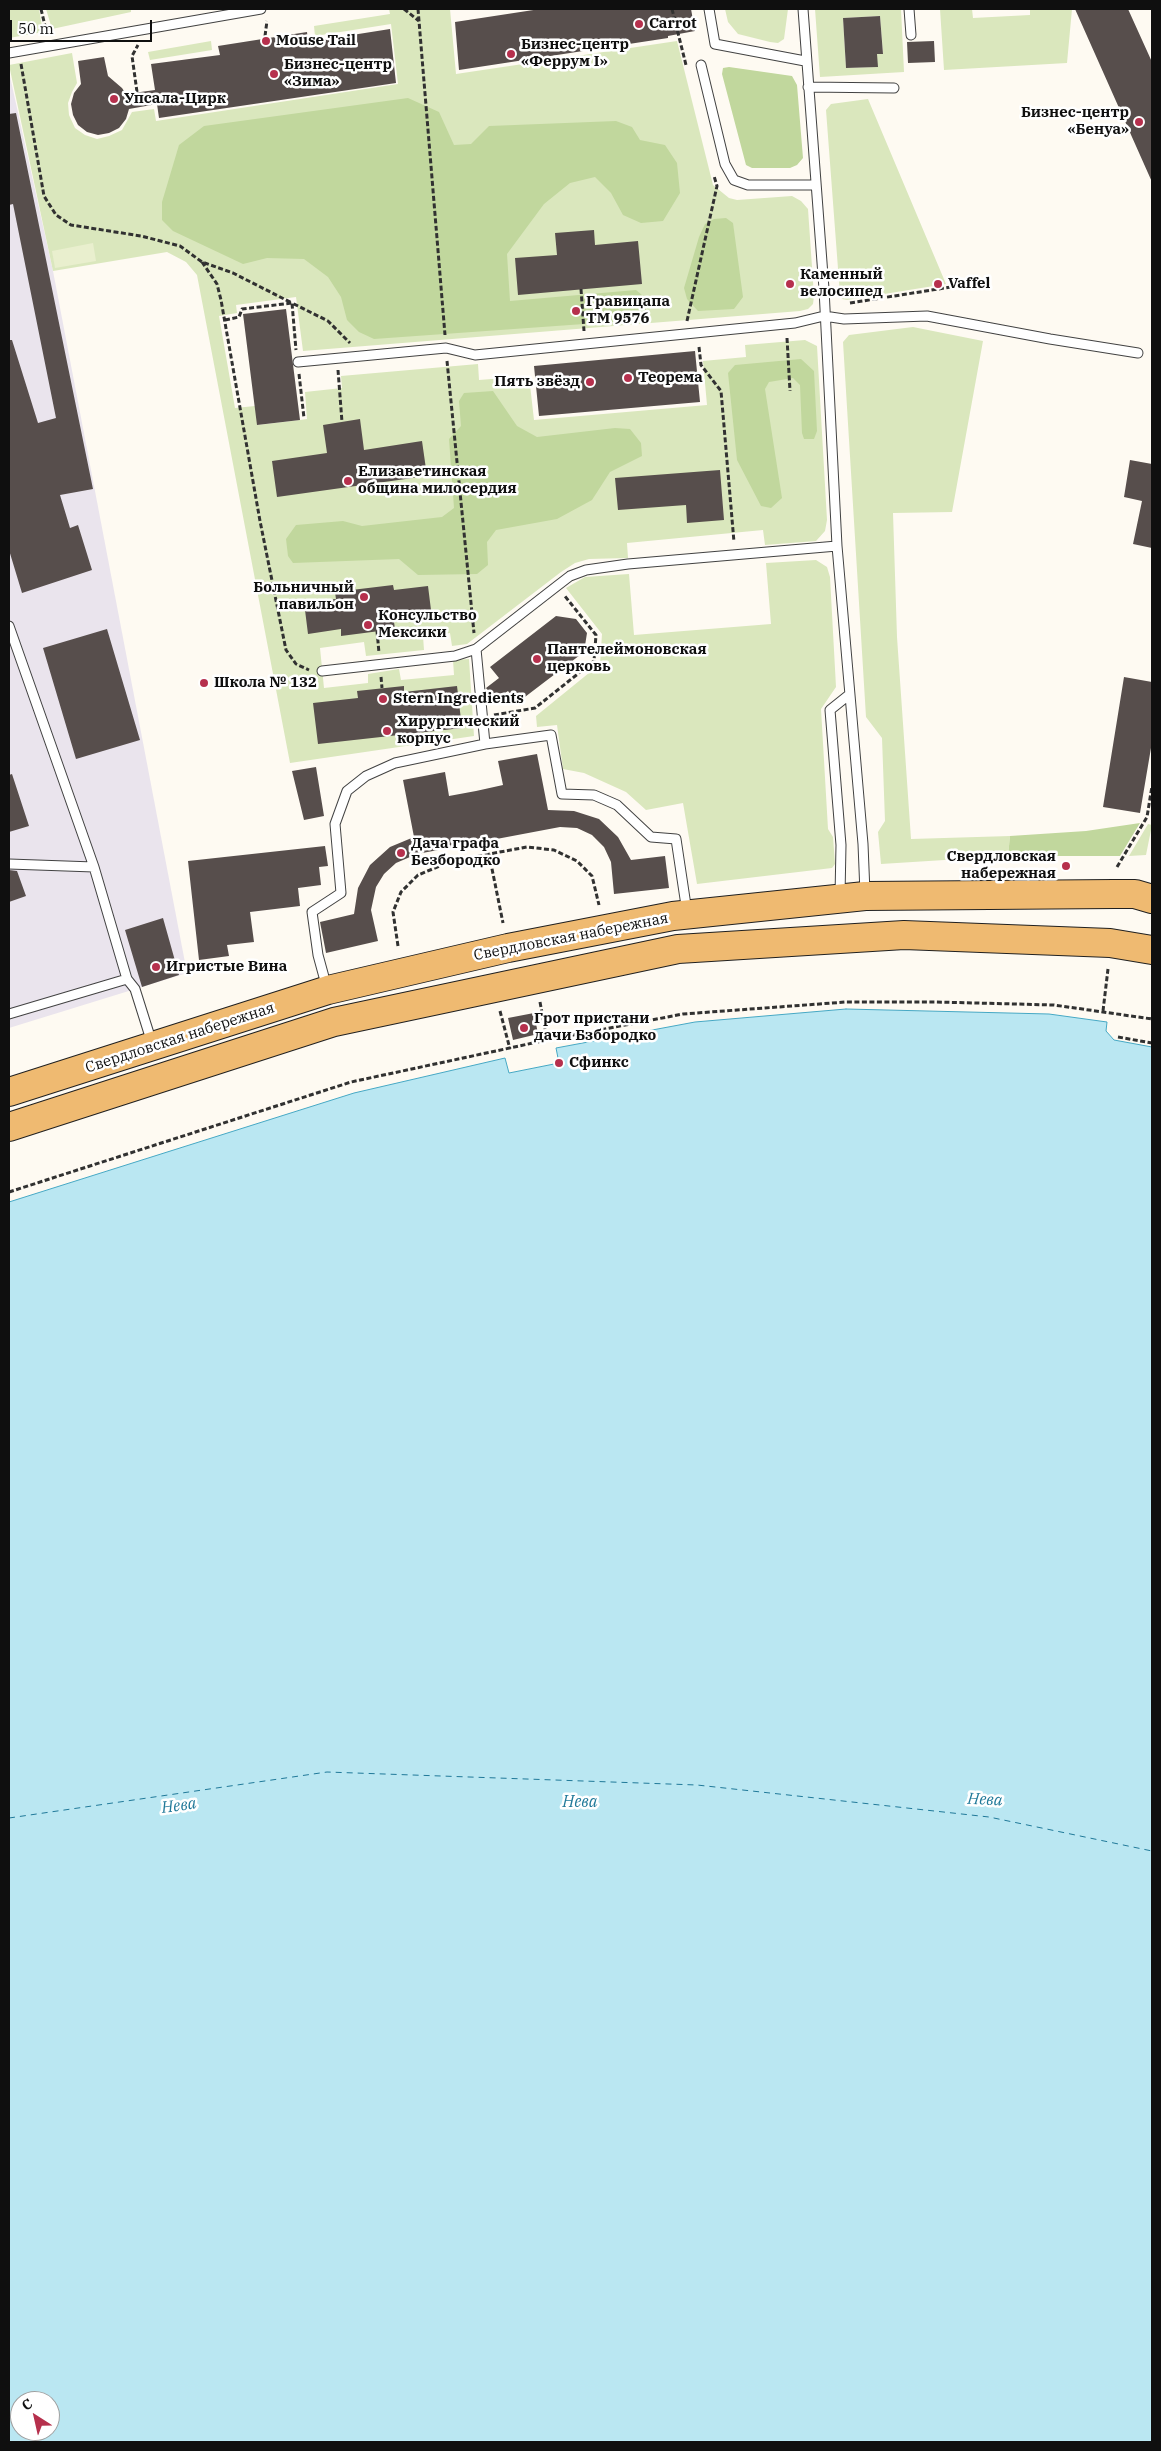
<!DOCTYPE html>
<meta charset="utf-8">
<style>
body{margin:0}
#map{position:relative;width:1161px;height:2451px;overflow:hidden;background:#fefaf2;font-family:"IBM Plex Serif",serif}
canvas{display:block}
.frame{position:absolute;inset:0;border:10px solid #0f0f0f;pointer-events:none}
.north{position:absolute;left:10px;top:2391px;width:50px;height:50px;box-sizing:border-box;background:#fff;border:1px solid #9f9f9f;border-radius:50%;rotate:325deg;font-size:14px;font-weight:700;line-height:20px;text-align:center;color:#0f0f0f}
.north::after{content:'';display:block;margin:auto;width:18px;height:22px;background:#b6304d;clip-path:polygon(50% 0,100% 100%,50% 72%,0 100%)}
.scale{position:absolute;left:10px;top:20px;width:142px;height:22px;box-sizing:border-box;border:2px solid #0f0f0f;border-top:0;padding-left:6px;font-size:15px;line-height:18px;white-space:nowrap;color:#0f0f0f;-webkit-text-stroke:4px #fff;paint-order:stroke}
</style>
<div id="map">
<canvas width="1161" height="2451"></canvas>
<div class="frame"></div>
<div class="north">С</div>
<div class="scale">50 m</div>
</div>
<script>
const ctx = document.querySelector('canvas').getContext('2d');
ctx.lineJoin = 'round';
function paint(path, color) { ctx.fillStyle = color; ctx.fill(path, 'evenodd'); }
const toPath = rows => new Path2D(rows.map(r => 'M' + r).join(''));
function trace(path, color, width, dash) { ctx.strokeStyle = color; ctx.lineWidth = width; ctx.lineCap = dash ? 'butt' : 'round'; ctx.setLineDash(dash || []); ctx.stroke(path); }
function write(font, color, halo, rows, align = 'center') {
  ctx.font = font + ' "IBM Plex Serif",serif'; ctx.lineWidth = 5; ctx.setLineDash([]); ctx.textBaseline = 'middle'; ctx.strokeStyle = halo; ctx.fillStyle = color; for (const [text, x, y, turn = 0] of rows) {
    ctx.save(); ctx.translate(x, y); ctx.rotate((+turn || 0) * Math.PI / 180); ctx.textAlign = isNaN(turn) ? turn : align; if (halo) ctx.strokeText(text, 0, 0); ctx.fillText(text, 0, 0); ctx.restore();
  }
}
const industrial = toPath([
 [9,72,53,271,187,973,9,1028]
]);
const green = toPath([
 [9,9,39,9,43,32,9,38],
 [46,9,131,9,131,12,52,29],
 [389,9,450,9,456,74,677,41,713,185,729,198,737,200,792,196,801,201,808,209,814,296,813,304,808,309,800,311,303,351,296,297,236,305,237,313,219,316,235,408,255,406,258,425,300,420,307,419,305,392,342,388,341,376,478,364,479,380,529,376,534,420,707,405,703,361,746,357,745,345,805,340,817,346,827,520,825,531,816,541,765,545,763,530,627,543,628,558,589,559,575,563,561,572,467,644,452,646,450,633,423,636,424,650,366,656,364,642,320,648,324,688,368,683,368,674,399,669,401,680,454,675,453,660,469,659,474,736,290,763,197,275,186,262,167,252,53,271,9,65,72,53,77,83,72,92,68,103,69,115,75,128,85,135,97,139,109,136,122,130,132,112,154,109,156,121,398,84,391,24,315,36,314,26,390,14],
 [725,9,788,9,784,39,778,43,770,42,738,34,728,22],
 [815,9,901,9,904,72,820,77],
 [880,16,883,53,877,54,877,67,846,68,843,18],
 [940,9,972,9,973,18,1030,15,1030,9,1072,9,1067,63,944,70],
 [211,41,212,50,150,60,148,52],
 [868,99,946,284,847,300,842,299,840,295,826,110,831,104],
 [913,327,983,341,952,512,893,513,897,637,911,839,1010,836,1008,856,881,864,878,832,885,821,882,738,866,717,843,342,849,335],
 [816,560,827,567,830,577,836,687,821,709,828,829,833,837,835,864,832,868,697,884,683,803,646,810,626,792,584,773,563,769,557,725,537,727,536,716,600,664,602,634,566,588,585,577,629,574,634,635,771,624,766,563],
 [1148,824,1152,825,1146,855,1129,856]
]);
const forest = toPath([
 [729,67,792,76,797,85,803,158,797,165,790,168,752,168,746,165,722,74,723,68],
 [408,98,439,112,454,145,471,144,489,126,616,121,632,127,640,140,665,145,677,163,680,193,663,221,641,223,623,215,611,193,595,177,570,183,544,204,507,254,510,301,636,290,642,295,647,314,640,320,374,339,359,332,347,320,341,297,328,277,304,259,267,258,243,264,173,231,162,220,162,202,179,145,204,126],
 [726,218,733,223,743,297,734,309,698,311,687,299,684,288,699,237,705,224,714,219],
 [801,359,814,371,817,431,814,439,804,439,802,433,800,385,793,378,769,382,765,389,782,498,771,508,761,506,737,460,728,373,735,365],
 [493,391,517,426,537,437,615,428,630,429,641,443,642,456,610,472,592,500,557,519,496,530,487,542,488,565,477,574,418,575,399,559,293,563,288,556,286,539,296,525,343,521,362,526,442,517,454,508,449,439,461,426,459,401,464,393],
 [1140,823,1120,856,1008,856,1010,836,1086,831]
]);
const pitch = toPath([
 [93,243,96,261,55,268,52,251]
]);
const water = toPath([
 [846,1009,1049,1014,1107,1022,1106,1031,1114,1040,1152,1047,1152,2442,9,2442,9,1202,354,1093,505,1058,509,1073,559,1063,556,1048,695,1022,846,1009],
 [20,2401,50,2401,50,2431,20,2431,20,2401]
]);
const ferry = toPath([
 [9,1818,327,1772,697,1785,989,1817,1152,1851]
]);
const building = toPath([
 [540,9,691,9,695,31,668,36,668,38,459,70,455,22],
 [1075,9,1128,9,1152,62,1152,182],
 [880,16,883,54,877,54,878,67,846,68,843,18],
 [390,29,396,83,159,118,157,104,129,109,126,119,119,128,109,133,98,135,87,132,78,125,73,115,71,104,74,93,81,84,78,61,104,57,108,76,122,88,126,94,155,90,151,64,220,55,218,46,307,32,308,42],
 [934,41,935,62,908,63,907,42],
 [16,113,93,489,60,495,70,528,78,525,92,570,22,593,9,550,9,340,12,340,38,423,56,418,13,204,9,205,9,114],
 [594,230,595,245,638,241,642,284,518,295,515,258,557,255,555,233],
 [286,309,300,420,257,425,243,314],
 [695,351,700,402,539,416,534,366],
 [360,419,364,450,422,441,427,476,277,497,272,461,327,453,323,425],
 [1130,460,1152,464,1152,548,1133,544,1142,501,1124,497],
 [720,470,724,520,687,523,686,505,618,510,615,478],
 [393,585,394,590,428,586,432,618,394,622,395,629,341,636,341,629,308,634,304,602,336,599,335,592],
 [556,616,576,619,587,633,584,652,517,703,508,691,495,700,486,688,499,678,490,667],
 [107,629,140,740,76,759,43,648],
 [1124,677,1152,682,1152,742,1140,813,1103,807],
 [404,686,404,692,457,686,462,728,318,744,313,703,358,698,357,691],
 [537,754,548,810,574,811,599,819,618,837,631,860,665,856,669,888,614,894,611,862,604,847,592,835,577,828,560,827,417,854,396,863,384,874,376,887,371,910,378,941,326,953,320,922,354,914,358,888,370,865,390,847,414,837,403,780,445,772,449,796,476,791,503,785,498,761],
 [316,767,324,816,304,820,292,771],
 [12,774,29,826,9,832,9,775],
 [325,846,328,866,319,867,321,885,298,888,300,906,250,912,254,942,227,945,229,956,199,960,188,861],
 [9,870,17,871,26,896,9,902],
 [163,918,179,975,142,987,125,930],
 [534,1013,538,1034,513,1040,508,1018]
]);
const path = toPath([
 [41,9,47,34],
 [404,9,419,21],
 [418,9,445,335],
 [672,9,686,65],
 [265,36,267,21],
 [21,64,44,196,56,215,71,225,141,236,180,246,202,262,233,273,292,303,296,350],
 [137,92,132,56,138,45],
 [202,262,217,284,221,300,260,521,286,650,296,664,309,670],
 [581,289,584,331],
 [850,303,951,287],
 [225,320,239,317,242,309,292,303,328,321,350,343],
 [687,321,717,186,714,176],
 [787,338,790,391],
 [699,347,701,365,721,391,734,542],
 [447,361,474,633],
 [338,370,342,422],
 [299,374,304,418],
 [377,631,379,653],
 [381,677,382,688],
 [494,715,535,708,594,661,596,635,564,595],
 [489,854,503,923],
 [1117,867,1147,817,1152,786],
 [398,946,393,912,401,892,418,875,447,863,489,854,527,847,554,850,577,861,592,876,599,905],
 [540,1002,547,1040],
 [500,1011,510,1049],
 [1103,1011,1108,969],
 [1118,1037,1152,1043],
 [9,1192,351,1082,547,1040,683,1014,846,1002,936,1002,1054,1005,1152,1019]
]);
const lane = toPath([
 [709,9,715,44,805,61],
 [803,9,824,289,837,546,863,844,865,893],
 [909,9,911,35],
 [9,53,261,9],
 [701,65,725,164,734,180,748,185,816,185],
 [808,87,894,88],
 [298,362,446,348,475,355,795,323,824,316,844,319,927,316,1050,339,1138,353],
 [9,626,94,867,127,979,135,989,152,1043],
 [476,649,485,744],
 [322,671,455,656,476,649,557,586,570,576,586,570,628,564,837,546],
 [9,864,94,867],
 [840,896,841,845,830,710,850,694],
 [327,988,318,955,312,912,341,893,335,824,347,791,366,776,395,763,485,744,551,735,562,794,594,795,617,805,651,837,676,839,687,912],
 [9,1014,127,979]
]);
const primary = toPath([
 [9,1092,328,990,508,948,673,916,865,896,1114,894,1135,894,1152,899],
 [9,1127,334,1022,678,949,904,935,1110,943,1152,950]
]);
const markers = [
 [639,24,5,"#b6304d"],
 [266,41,5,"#b6304d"],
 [511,54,5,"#b6304d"],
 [274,74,5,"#b6304d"],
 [114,99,5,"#b6304d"],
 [1139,122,5,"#b6304d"],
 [790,284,5,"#b6304d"],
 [938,284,5,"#b6304d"],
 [576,311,5,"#b6304d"],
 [628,378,5,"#b6304d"],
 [590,382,5,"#b6304d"],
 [348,481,5,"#b6304d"],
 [364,597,5,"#b6304d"],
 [368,625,5,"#b6304d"],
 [537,659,5,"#b6304d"],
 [204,683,5,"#b6304d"],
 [383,699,5,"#b6304d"],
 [387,731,5,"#b6304d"],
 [401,853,5,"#b6304d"],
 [1066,866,5,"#b6304d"],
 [156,967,5,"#b6304d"],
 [524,1028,5,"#b6304d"],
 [559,1063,5,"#b6304d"]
];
const poiNames = [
 ["Carrot",649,24],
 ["Mouse Tail",276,41],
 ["Бизнес-центр",521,45],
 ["«Феррум I»",521,62],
 ["Бизнес-центр",284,65],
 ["«Зима»",284,82],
 ["Упсала-Цирк",124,99],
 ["Бизнес-центр",1129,113,"right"],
 ["«Бенуа»",1129,130,"right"],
 ["Каменный",800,275],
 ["велосипед",800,292],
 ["Vaffel",948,284],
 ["Гравицапа",586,302],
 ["ТМ 9576",586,319],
 ["Теорема",638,378],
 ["Пять звёзд",580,382,"right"],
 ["Елизаветинская",358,472],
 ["община милосердия",358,489],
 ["Больничный",354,588,"right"],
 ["павильон",354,605,"right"],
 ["Консульство",378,616],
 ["Мексики",378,633],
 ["Пантелеймоновская",547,650],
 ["церковь",547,667],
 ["Школа № 132",214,683],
 ["Stern Ingredients",393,699],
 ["Хирургический",397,722],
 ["корпус",397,739],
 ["Дача графа",411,844],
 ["Безбородко",411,861],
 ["Свердловская",1056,857,"right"],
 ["набережная",1056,874,"right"],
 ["Игристые Вина",166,967],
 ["Грот пристани",534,1019],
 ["дачи Бзбородко",534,1036],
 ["Сфинкс",569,1063]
];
const streetNames = [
 ["Свердловская набережная",571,937,-11],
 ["Свердловская набережная",180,1038,-18]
];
const waterNames = [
 ["Нева",985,1800,3],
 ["Нева",580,1802],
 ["Нева",179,1806,-8]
];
paint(industrial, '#eae4ed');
paint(green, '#dae7bd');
paint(forest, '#c1d79d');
paint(pitch, '#e9efce');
paint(water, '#bae7f2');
trace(water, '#46a8c4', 1);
trace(ferry, '#207999', 1, [6, 5]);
paint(building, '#574e4c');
trace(lane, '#424242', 11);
trace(primary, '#202020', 30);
trace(path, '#313131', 3, [5, 2.5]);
trace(lane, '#fff', 9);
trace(primary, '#efba71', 28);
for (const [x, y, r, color] of markers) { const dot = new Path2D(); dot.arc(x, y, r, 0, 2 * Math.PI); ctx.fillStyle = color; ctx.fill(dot); trace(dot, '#fff', 2); }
write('bold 15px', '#0f0f0f', '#fff', poiNames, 'left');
write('15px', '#0f0f0f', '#fff', streetNames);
write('italic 16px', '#207999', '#fff', waterNames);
</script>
